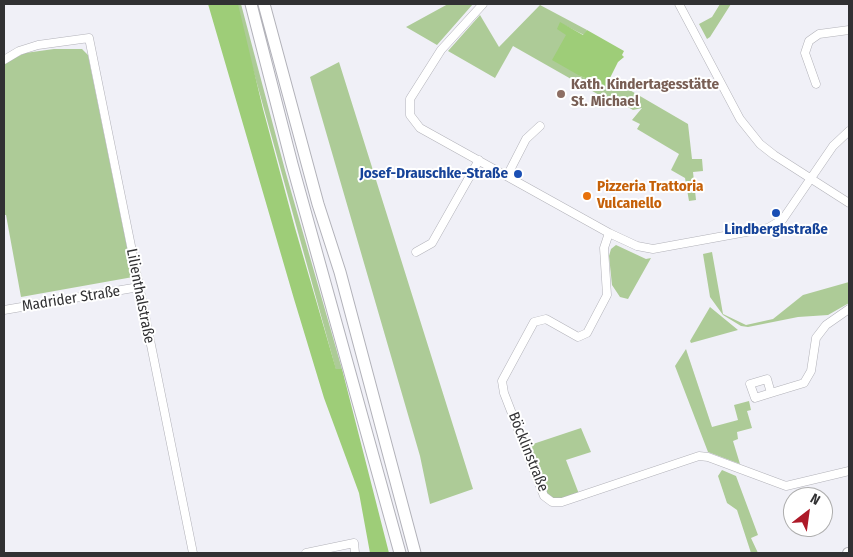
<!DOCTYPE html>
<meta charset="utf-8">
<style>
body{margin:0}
#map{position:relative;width:853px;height:557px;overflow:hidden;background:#f0f0f7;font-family:"Fira Sans Condensed",sans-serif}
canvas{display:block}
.frame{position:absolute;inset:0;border:5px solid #313133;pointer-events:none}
.north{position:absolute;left:783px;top:487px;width:50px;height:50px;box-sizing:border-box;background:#fff;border:1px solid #adadad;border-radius:50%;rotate:30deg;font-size:14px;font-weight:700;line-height:20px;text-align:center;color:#313133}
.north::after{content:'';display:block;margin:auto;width:18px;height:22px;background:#ad1928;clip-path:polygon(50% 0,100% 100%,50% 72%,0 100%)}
</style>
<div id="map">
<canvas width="853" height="557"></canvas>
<div class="frame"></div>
<div class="north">N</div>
</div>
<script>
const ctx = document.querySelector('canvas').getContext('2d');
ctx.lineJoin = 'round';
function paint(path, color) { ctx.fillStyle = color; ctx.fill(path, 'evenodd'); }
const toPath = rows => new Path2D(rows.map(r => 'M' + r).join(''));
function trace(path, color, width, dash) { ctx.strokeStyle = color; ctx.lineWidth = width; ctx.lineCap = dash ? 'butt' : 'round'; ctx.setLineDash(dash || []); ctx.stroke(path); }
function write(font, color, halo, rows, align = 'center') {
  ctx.font = font + ' "Fira Sans Condensed",sans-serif'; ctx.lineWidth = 4; ctx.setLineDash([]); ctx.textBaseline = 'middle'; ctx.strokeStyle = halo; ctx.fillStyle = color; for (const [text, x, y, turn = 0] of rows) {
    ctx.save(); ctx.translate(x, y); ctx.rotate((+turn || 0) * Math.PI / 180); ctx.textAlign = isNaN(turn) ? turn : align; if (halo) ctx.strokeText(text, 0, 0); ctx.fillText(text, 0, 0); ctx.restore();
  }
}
const green = toPath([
 [235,4,241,4,285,170,342,369,336,370],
 [448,4,473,4,437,45,406,27],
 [720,4,731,4,710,37,707,39,699,24,712,17],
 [540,5,587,30,584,35,560,23,566,34,580,76,606,85,609,78,688,124,692,159,702,159,703,171,693,172,696,200,689,201,685,178,671,170,679,154,637,129,640,124,632,120,642,108,633,110,610,97,608,100,513,46,495,78,448,51,480,15,499,47],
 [54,49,82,49,88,55,133,277,21,297,6,215,4,215,4,63,25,53],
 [339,62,473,489,430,504,420,456,310,77],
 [616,245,646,259,651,258,628,299,620,297,612,285,609,256,611,249],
 [712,252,723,314,746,325,773,319,803,295,849,282,849,303,828,315,798,317,748,327,741,326,723,315,710,297,703,254],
 [710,307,738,330,691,343,690,341],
 [686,349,712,427,738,420,734,405,749,401,751,410,747,411,752,428,737,432,738,439,733,441,740,464,708,452,675,366],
 [581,428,591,452,566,460,579,494,561,500,554,499,546,494,527,446],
 [722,470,736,476,758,535,751,538,758,553,751,553,737,510,727,503,718,476]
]);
const forest = toPath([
 [208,4,238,4,263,109,295,228,336,369,342,369,389,553,370,553,359,493,324,398,294,299],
 [560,22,583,35,587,30,624,51,622,55,624,57,618,62,606,86,580,76,552,60,566,35,557,29]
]);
const minor = toPath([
 [483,4,441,50,410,99,410,115,420,128,609,233,637,246,653,249,768,228,783,219,833,146,849,131],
 [679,4,740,119,760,144,774,155,849,203],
 [4,60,19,51,38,45,89,38,193,553],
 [816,84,805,53,809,41,819,34,849,30],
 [507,176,526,139,540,126],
 [609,233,604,248,607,295,587,333,578,337,546,319,534,322,502,381,504,393,544,496,552,502,562,502,699,456,708,457,786,486,849,471],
 [416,252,432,243,479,160],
 [4,310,139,287],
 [771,393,767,379,750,384,755,398,771,393,804,383,811,371,816,338,826,325,849,309],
 [306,553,354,543,355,553]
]);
const major = toPath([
 [848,553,849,553]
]);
const highway = toPath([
 [251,4,292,164,400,553],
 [264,4,318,204,340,272,415,553]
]);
const markers = [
 [561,94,5,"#8d6e63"],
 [518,174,5,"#1a4fb4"],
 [587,196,5,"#e8710a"],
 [776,213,5,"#1a4fb4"]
];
const educationNames = [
 ["Kath. Kindertagesstätte",571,85],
 ["St. Michael",571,102]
];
const transitNames = [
 ["Josef-Drauschke-Straße",508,174],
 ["Lindberghstraße",776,230,"center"]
];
const foodNames = [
 ["Pizzeria Trattoria",597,187],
 ["Vulcanello",597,204]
];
const streetNames = [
 ["Lilienthalstraße",140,296,79],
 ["Madrider Straße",71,299,-9],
 ["Böcklinstraße",528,452,68]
];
paint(green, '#adcb97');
paint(forest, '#9ecd78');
trace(minor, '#b2b2b9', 9);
trace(major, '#b2b2b9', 12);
trace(highway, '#b2b2b9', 13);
trace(minor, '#fff', 8);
trace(major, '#fff', 10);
trace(highway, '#fff', 11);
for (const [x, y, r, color] of markers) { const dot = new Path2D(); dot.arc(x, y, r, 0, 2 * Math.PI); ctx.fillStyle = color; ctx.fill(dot); trace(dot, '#fff', 2); }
write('bold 15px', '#785e54', '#fff', educationNames, 'left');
write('bold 15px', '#164399', '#fff', transitNames, 'right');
write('bold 15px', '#c56008', '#fff', foodNames, 'left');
write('15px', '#313133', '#fff', streetNames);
</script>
